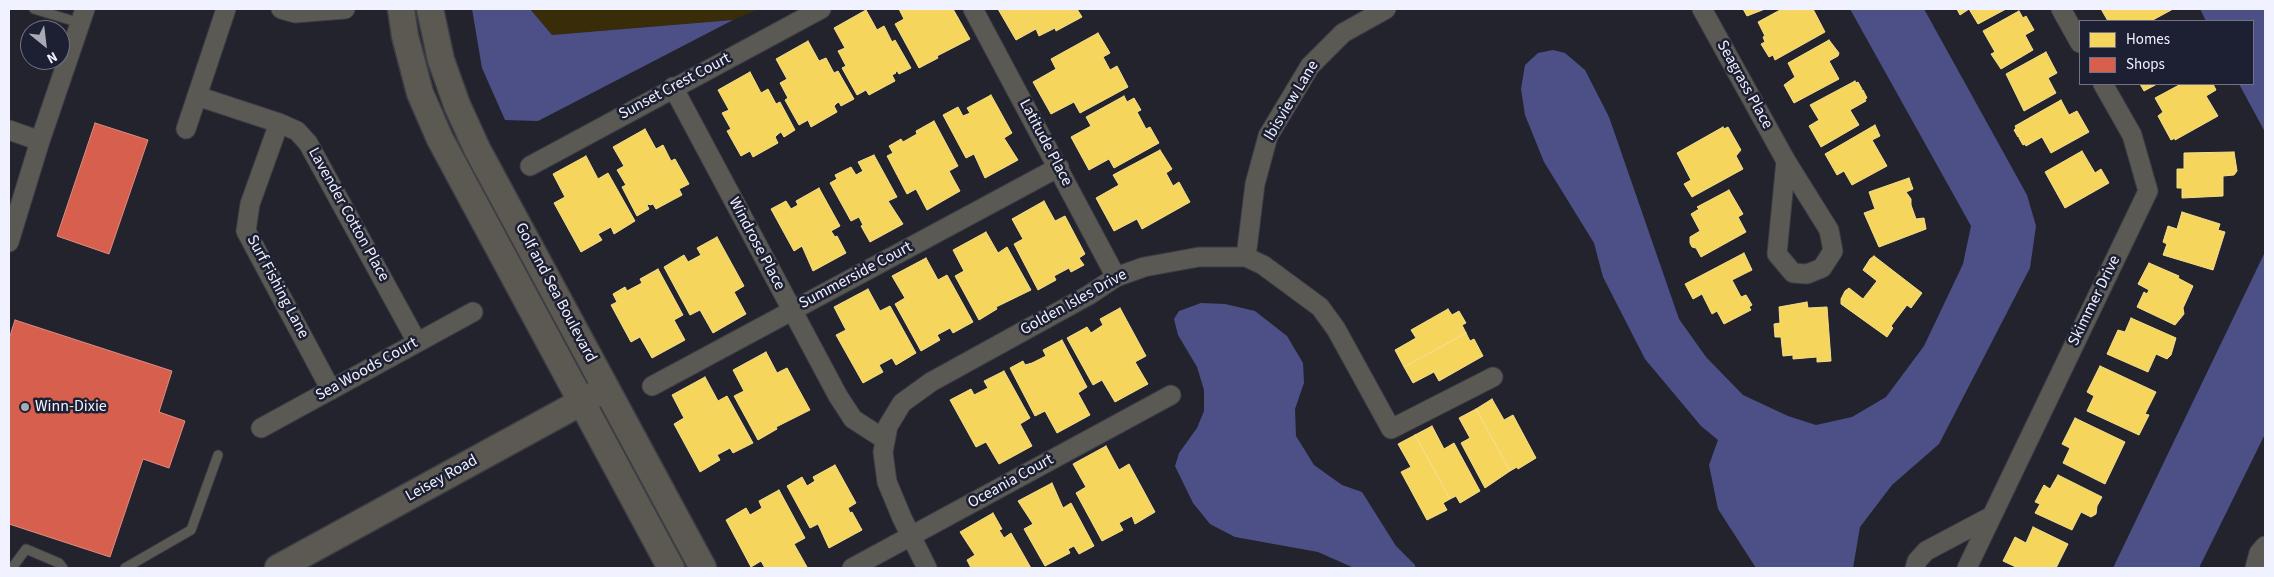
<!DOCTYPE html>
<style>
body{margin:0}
#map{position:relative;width:2274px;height:577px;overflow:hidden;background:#22232d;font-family:"Source Sans 3",sans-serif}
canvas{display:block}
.frame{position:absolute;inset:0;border:10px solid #f0f2ff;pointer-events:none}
.legend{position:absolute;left:2079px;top:20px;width:175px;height:65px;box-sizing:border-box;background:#1d1f32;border:1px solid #717384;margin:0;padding:6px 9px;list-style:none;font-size:15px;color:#f0f2ff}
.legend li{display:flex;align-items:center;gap:10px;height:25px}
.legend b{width:25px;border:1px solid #717384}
.north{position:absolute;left:20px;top:20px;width:50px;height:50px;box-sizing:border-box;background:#1d1f32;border:1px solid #717384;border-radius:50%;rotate:151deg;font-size:14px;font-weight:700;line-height:20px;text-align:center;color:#f0f2ff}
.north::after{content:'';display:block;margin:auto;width:18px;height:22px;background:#a8aab6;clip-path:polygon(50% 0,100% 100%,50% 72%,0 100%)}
</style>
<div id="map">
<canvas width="2274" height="577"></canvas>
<div class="frame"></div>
<ul class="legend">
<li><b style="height:14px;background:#f6d55c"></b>Homes</li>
<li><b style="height:14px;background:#d6604d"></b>Shops</li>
</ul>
<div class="north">N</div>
</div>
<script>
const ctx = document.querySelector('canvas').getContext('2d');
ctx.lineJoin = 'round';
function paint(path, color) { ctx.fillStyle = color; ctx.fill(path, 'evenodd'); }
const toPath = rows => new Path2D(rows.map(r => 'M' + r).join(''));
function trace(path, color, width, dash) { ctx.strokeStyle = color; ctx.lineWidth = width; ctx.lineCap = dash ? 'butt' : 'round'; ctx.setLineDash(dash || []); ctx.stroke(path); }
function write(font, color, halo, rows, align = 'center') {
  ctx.font = font + ' "Source Sans 3",sans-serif'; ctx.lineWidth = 5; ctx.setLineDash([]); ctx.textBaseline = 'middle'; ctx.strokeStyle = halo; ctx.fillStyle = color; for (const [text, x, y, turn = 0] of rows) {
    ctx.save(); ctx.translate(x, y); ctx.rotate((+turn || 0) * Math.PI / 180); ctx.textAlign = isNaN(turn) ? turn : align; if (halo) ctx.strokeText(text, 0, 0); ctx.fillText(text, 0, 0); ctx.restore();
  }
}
const green = toPath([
 [530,9,759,9,733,20,552,35]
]);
const water = toPath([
 [472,9,530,9,552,35,733,20,538,121,505,120,482,68],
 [1850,9,1924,9,2027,195,2036,226,2030,268,1939,444,1892,485,1860,527,1853,568,1756,568,1718,509,1709,465,1718,440,1701,426,1645,359,1603,277,1594,243,1544,162,1525,115,1521,89,1525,65,1538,53,1553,50,1565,53,1585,70,1609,117,1679,319,1706,357,1743,395,1788,416,1816,425,1852,417,1886,397,1924,346,1963,264,1971,226],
 [2200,9,2265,9,2265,132,2239,84,2253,84,2253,21,2206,21],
 [2265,252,2265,434,2199,568,2113,568],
 [1201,303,1225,304,1255,311,1287,336,1303,363,1304,383,1295,409,1296,436,1314,465,1342,485,1362,492,1396,546,1415,565,1415,568,1354,568,1318,552,1235,537,1210,524,1193,503,1175,466,1179,453,1197,428,1204,411,1204,390,1197,367,1178,335,1174,319,1179,311]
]);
const homes = toPath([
 [899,9,953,9,970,39,937,56,938,58,919,68,895,24,904,19,899,9],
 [998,9,1077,9,1082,17,1056,31,1055,28,1039,36,1036,29,1016,40,998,9],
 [1743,9,1765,9,1747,16,1743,9],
 [1782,9,1813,9,1825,32,1775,60,1773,55,1769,57,1761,44,1765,42,1763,37,1765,36,1758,22,1782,9],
 [1957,9,2006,9,1978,24,1969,9,1960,15,1957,9],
 [2101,9,2173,9,2151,21,2112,21,2111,19,2108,21,2101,9],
 [866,10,877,30,884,26,892,42,895,40,911,68,899,74,897,71,895,72,896,73,892,75,895,81,869,95,866,90,857,95,842,68,846,66,838,51,845,48,834,28,866,10],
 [2019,11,2023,18,2026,16,2034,30,2025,35,2033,50,2001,69,1991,54,1995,52,1983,31,2019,11],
 [1098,33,1110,53,1103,57,1110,70,1117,66,1128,87,1080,113,1074,102,1051,114,1033,82,1056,69,1051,59,1098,33],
 [1829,40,1839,53,1838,56,1829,61,1839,79,1794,103,1784,85,1795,77,1788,63,1829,40],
 [808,41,819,61,826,58,834,73,838,71,854,99,841,106,839,102,837,103,834,106,837,112,811,127,808,120,799,125,785,100,788,98,780,83,787,79,776,59,808,41],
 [2046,52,2057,73,2048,78,2056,93,2024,111,2006,74,2046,52],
 [750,72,761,93,768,89,776,104,780,102,795,130,784,137,781,132,778,134,775,137,778,143,753,157,750,151,741,156,727,131,731,129,722,113,729,110,718,90,750,72],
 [1855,81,1856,83,1858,82,1862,89,1861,91,1863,90,1867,98,1865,99,1866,101,1850,110,1859,125,1821,147,1809,126,1819,120,1810,105,1855,81],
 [2140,84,2157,84,2144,91,2140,84],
 [2181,84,2213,84,2216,90,2206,96,2218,116,2175,140,2175,138,2171,140,2158,116,2163,112,2155,98,2181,84],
 [991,95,1012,133,1004,138,1018,160,985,178,974,154,966,158,943,115,958,107,963,116,970,113,967,108,991,95],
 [1124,96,1127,102,1134,98,1141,110,1137,112,1146,129,1150,127,1159,143,1114,168,1109,159,1089,170,1071,137,1091,126,1086,117,1124,96],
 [2061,100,2069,115,2077,111,2089,132,2051,153,2042,137,2026,146,2025,144,2023,145,2019,138,2021,137,2018,137,2014,130,2016,128,2015,126,2061,100],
 [934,121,958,166,949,171,960,191,927,210,916,189,907,194,887,156,893,153,889,146,901,139,903,142,917,134,916,131,934,121],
 [1875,125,1880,136,1872,140,1887,166,1852,185,1844,171,1837,175,1825,154,1875,125],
 [1723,127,1724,129,1728,127,1741,150,1736,156,1743,169,1692,197,1684,184,1691,180,1677,153,1723,127],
 [645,129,656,149,663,145,671,161,675,159,689,184,679,189,682,195,656,209,653,204,650,205,649,204,647,205,649,209,637,216,622,187,626,185,617,170,624,166,613,147,645,129],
 [1160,150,1172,169,1166,173,1173,186,1179,182,1190,202,1142,229,1137,219,1114,231,1096,198,1119,185,1113,175,1160,150],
 [2082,151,2095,173,2101,169,2109,183,2065,208,2045,172,2082,151],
 [2234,152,2237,171,2234,175,2223,176,2223,196,2182,198,2182,188,2177,188,2177,169,2184,169,2184,153,2234,152],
 [874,155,897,197,888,201,903,224,870,242,861,226,863,225,859,217,851,221,830,183,837,179,835,175,851,167,856,175,863,171,858,162,874,155],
 [586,156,598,179,608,173,635,221,614,234,611,227,598,234,602,240,581,252,554,203,565,197,553,174,586,156],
 [1909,178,1913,189,1906,192,1911,199,1911,205,1916,219,1924,218,1926,229,1879,247,1864,213,1875,209,1869,192,1909,178],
 [819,188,840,226,831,231,835,237,837,236,846,253,813,271,802,246,794,251,771,209,786,201,791,209,798,205,796,201,819,188],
 [1729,190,1743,214,1738,217,1746,232,1701,257,1696,248,1692,247,1690,243,1690,237,1700,231,1691,214,1699,209,1697,207,1729,190],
 [1044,201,1055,221,1065,216,1085,254,1079,258,1084,265,1071,272,1069,268,1054,276,1056,280,1038,290,1014,244,1023,239,1012,219,1044,201],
 [2182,212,2220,224,2218,230,2225,232,2213,270,2163,255,2167,244,2163,242,2168,226,2177,229,2182,212],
 [986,232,998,253,1007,247,1031,290,996,307,997,309,979,320,955,276,964,271,953,250,986,232],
 [717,237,744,286,734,292,746,314,713,333,700,310,690,315,664,267,684,255,688,262,701,255,697,248,717,237],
 [1744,253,1752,270,1732,280,1741,297,1746,295,1752,305,1749,307,1751,310,1724,324,1717,311,1712,314,1702,294,1693,299,1685,284,1744,253],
 [1874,256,1922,293,1911,308,1907,305,1891,326,1893,328,1887,337,1841,304,1841,299,1845,291,1849,288,1863,299,1877,281,1863,270,1870,259,1874,256],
 [926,258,938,280,947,275,973,322,953,333,950,328,937,335,940,340,921,351,895,304,905,298,892,276,926,258],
 [2149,263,2179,276,2178,278,2193,286,2183,308,2184,314,2175,325,2137,307,2144,292,2147,294,2149,290,2138,284,2149,263],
 [658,269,683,315,674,320,685,340,652,358,640,337,631,342,611,305,617,302,613,294,625,287,627,291,642,283,640,279,658,269],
 [868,289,880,311,890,306,916,353,896,365,892,358,879,365,883,372,863,383,836,335,846,330,834,307,868,289],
 [1807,302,1808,308,1827,307,1831,361,1817,362,1817,357,1793,359,1793,355,1783,356,1781,337,1775,337,1774,324,1780,323,1779,307,1807,302],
 [1120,308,1146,356,1135,362,1148,384,1115,402,1102,380,1093,385,1067,338,1087,327,1091,333,1103,325,1100,319,1120,308],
 [1448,309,1452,315,1459,311,1466,323,1462,325,1466,333,1404,367,1395,350,1416,338,1411,330,1448,309],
 [2131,318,2176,338,2171,355,2167,359,2156,354,2148,372,2107,354,2118,330,2125,332,2131,318],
 [1466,333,1470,341,1474,339,1483,356,1439,381,1434,372,1413,383,1404,367,1466,333],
 [1062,340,1087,387,1078,393,1090,415,1057,433,1045,411,1035,416,1010,368,1023,361,1025,365,1032,363,1046,356,1043,350,1062,340],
 [766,352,777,373,787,368,810,410,776,427,777,429,758,440,734,396,744,391,733,370,766,352],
 [2100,366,2156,392,2145,414,2149,415,2139,435,2087,411,2094,396,2087,392,2100,366],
 [1004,371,1030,418,1020,424,1032,446,999,464,986,442,976,447,950,400,971,389,974,395,988,388,984,381,1004,371],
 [705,377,718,401,727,396,753,443,733,453,730,448,717,455,720,460,700,472,674,424,684,418,672,395,705,377],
 [1492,399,1504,420,1513,415,1536,458,1518,469,1517,467,1510,471,1476,409,1492,399],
 [1476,409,1510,471,1485,488,1461,443,1470,438,1459,418,1476,409],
 [2075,418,2125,442,2105,484,2063,463,2070,448,2062,444,2075,418],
 [1432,426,1444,449,1454,443,1480,491,1460,503,1456,496,1450,499,1415,435,1432,426],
 [1415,435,1450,499,1443,503,1447,510,1427,520,1401,472,1411,467,1398,444,1415,435],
 [1106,446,1119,470,1129,464,1155,512,1135,524,1132,516,1119,523,1123,530,1102,541,1076,493,1086,487,1073,464,1106,446],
 [835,465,856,503,848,508,850,513,852,512,862,530,829,548,818,524,810,528,787,486,802,477,807,486,815,481,813,477,835,465],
 [2058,475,2102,497,2097,506,2096,514,2091,517,2081,512,2072,530,2035,513,2040,504,2035,502,2044,485,2050,489,2058,475],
 [1052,483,1063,508,1071,503,1094,546,1079,554,1074,546,1068,549,1070,553,1045,566,1024,529,1033,524,1018,501,1052,483],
 [779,490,805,538,794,544,807,567,804,568,765,568,761,561,751,567,726,520,746,508,750,515,762,508,759,501,779,490],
 [993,513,1002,529,999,530,1004,538,1011,533,1031,568,971,568,967,560,975,555,960,532,993,513],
 [2033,527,2068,544,2056,568,2018,568,2003,561,2015,537,2026,543,2033,527]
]);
const shops = toPath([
 [95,123,148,140,109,254,57,236,95,123],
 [15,320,172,371,159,412,185,421,169,468,143,459,110,557,9,524,9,339,15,320]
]);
const lane = toPath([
 [34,9,80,23],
 [12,568,26,549,59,563,63,568],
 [125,568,191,530,218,455]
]);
const street = toPath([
 [281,9,295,13,345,9],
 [973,9,1116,277],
 [1702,9,1786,161,1829,230,1833,251,1822,268,1807,274,1793,273,1777,254,1786,161],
 [2061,9,2080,43],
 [673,87,838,396,853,419,884,439],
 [197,96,279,123,297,131,308,143,417,342],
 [279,123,250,204,246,231,331,390],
 [186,129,226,9],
 [9,130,40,141,9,242],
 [40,141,85,9],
 [530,166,821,9],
 [1246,257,1255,184,1268,136,1310,66,1343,33,1386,9],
 [652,386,1059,167],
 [261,428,473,312],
 [852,568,1171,395],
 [927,568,902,518,887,482,883,452,888,426,902,403,931,382,1089,295,1116,277,1144,267,1199,257,1246,257,1263,265,1320,307,1336,329,1391,429,1493,377],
 [1915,568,1917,561,1926,551,1992,516],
 [1967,568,2148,191,2132,135,2103,84],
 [2255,568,2259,553,2265,546]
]);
const secondary = toPath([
 [401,9,405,36,420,93,440,139,671,568],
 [430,9,441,60,457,105,477,149,703,568],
 [278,568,596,394]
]);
const markers = [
 [25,407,5,"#a8aab6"]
];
const streetNames = [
 ["Seagrass Place",1744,85,61],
 ["Sunset Crest Court",675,87,-28],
 ["Ibisview Lane",1292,101,-59],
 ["Latitude Place",1045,143,62],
 ["Lavender Cotton Place",348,215,61],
 ["Windrose Place",756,244,62],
 ["Summerside Court",856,276,-28],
 ["Surf Fishing Lane",277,287,62],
 ["Golf and Sea Boulevard",555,293,62],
 ["Skimmer Drive",2095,301,-64],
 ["Golden Isles Drive",1074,303,-29],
 ["Sea Woods Court",367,370,-29],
 ["Leisey Road",442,479,-29],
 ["Oceania Court",1011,482,-29]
];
const poiNames = [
 ["Winn-Dixie",35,407]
];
paint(green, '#382d08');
paint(water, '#4d5086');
paint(homes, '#f6d55c');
trace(homes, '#f4de8d', 1);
paint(shops, '#d6604d');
trace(shops, '#de8c82', 1);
trace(lane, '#3c3d45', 11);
trace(street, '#3c3d45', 21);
trace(secondary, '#3c3d45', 29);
trace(lane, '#5b5954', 9);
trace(street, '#5b5954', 19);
trace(secondary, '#5b5951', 26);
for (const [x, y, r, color] of markers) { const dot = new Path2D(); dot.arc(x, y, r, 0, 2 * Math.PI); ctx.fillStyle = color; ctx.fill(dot); trace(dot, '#1d1f32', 2); }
write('16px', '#f0f2ff', '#1d1f32', streetNames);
write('16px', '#f0f2ff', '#1d1f32', poiNames, 'left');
</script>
